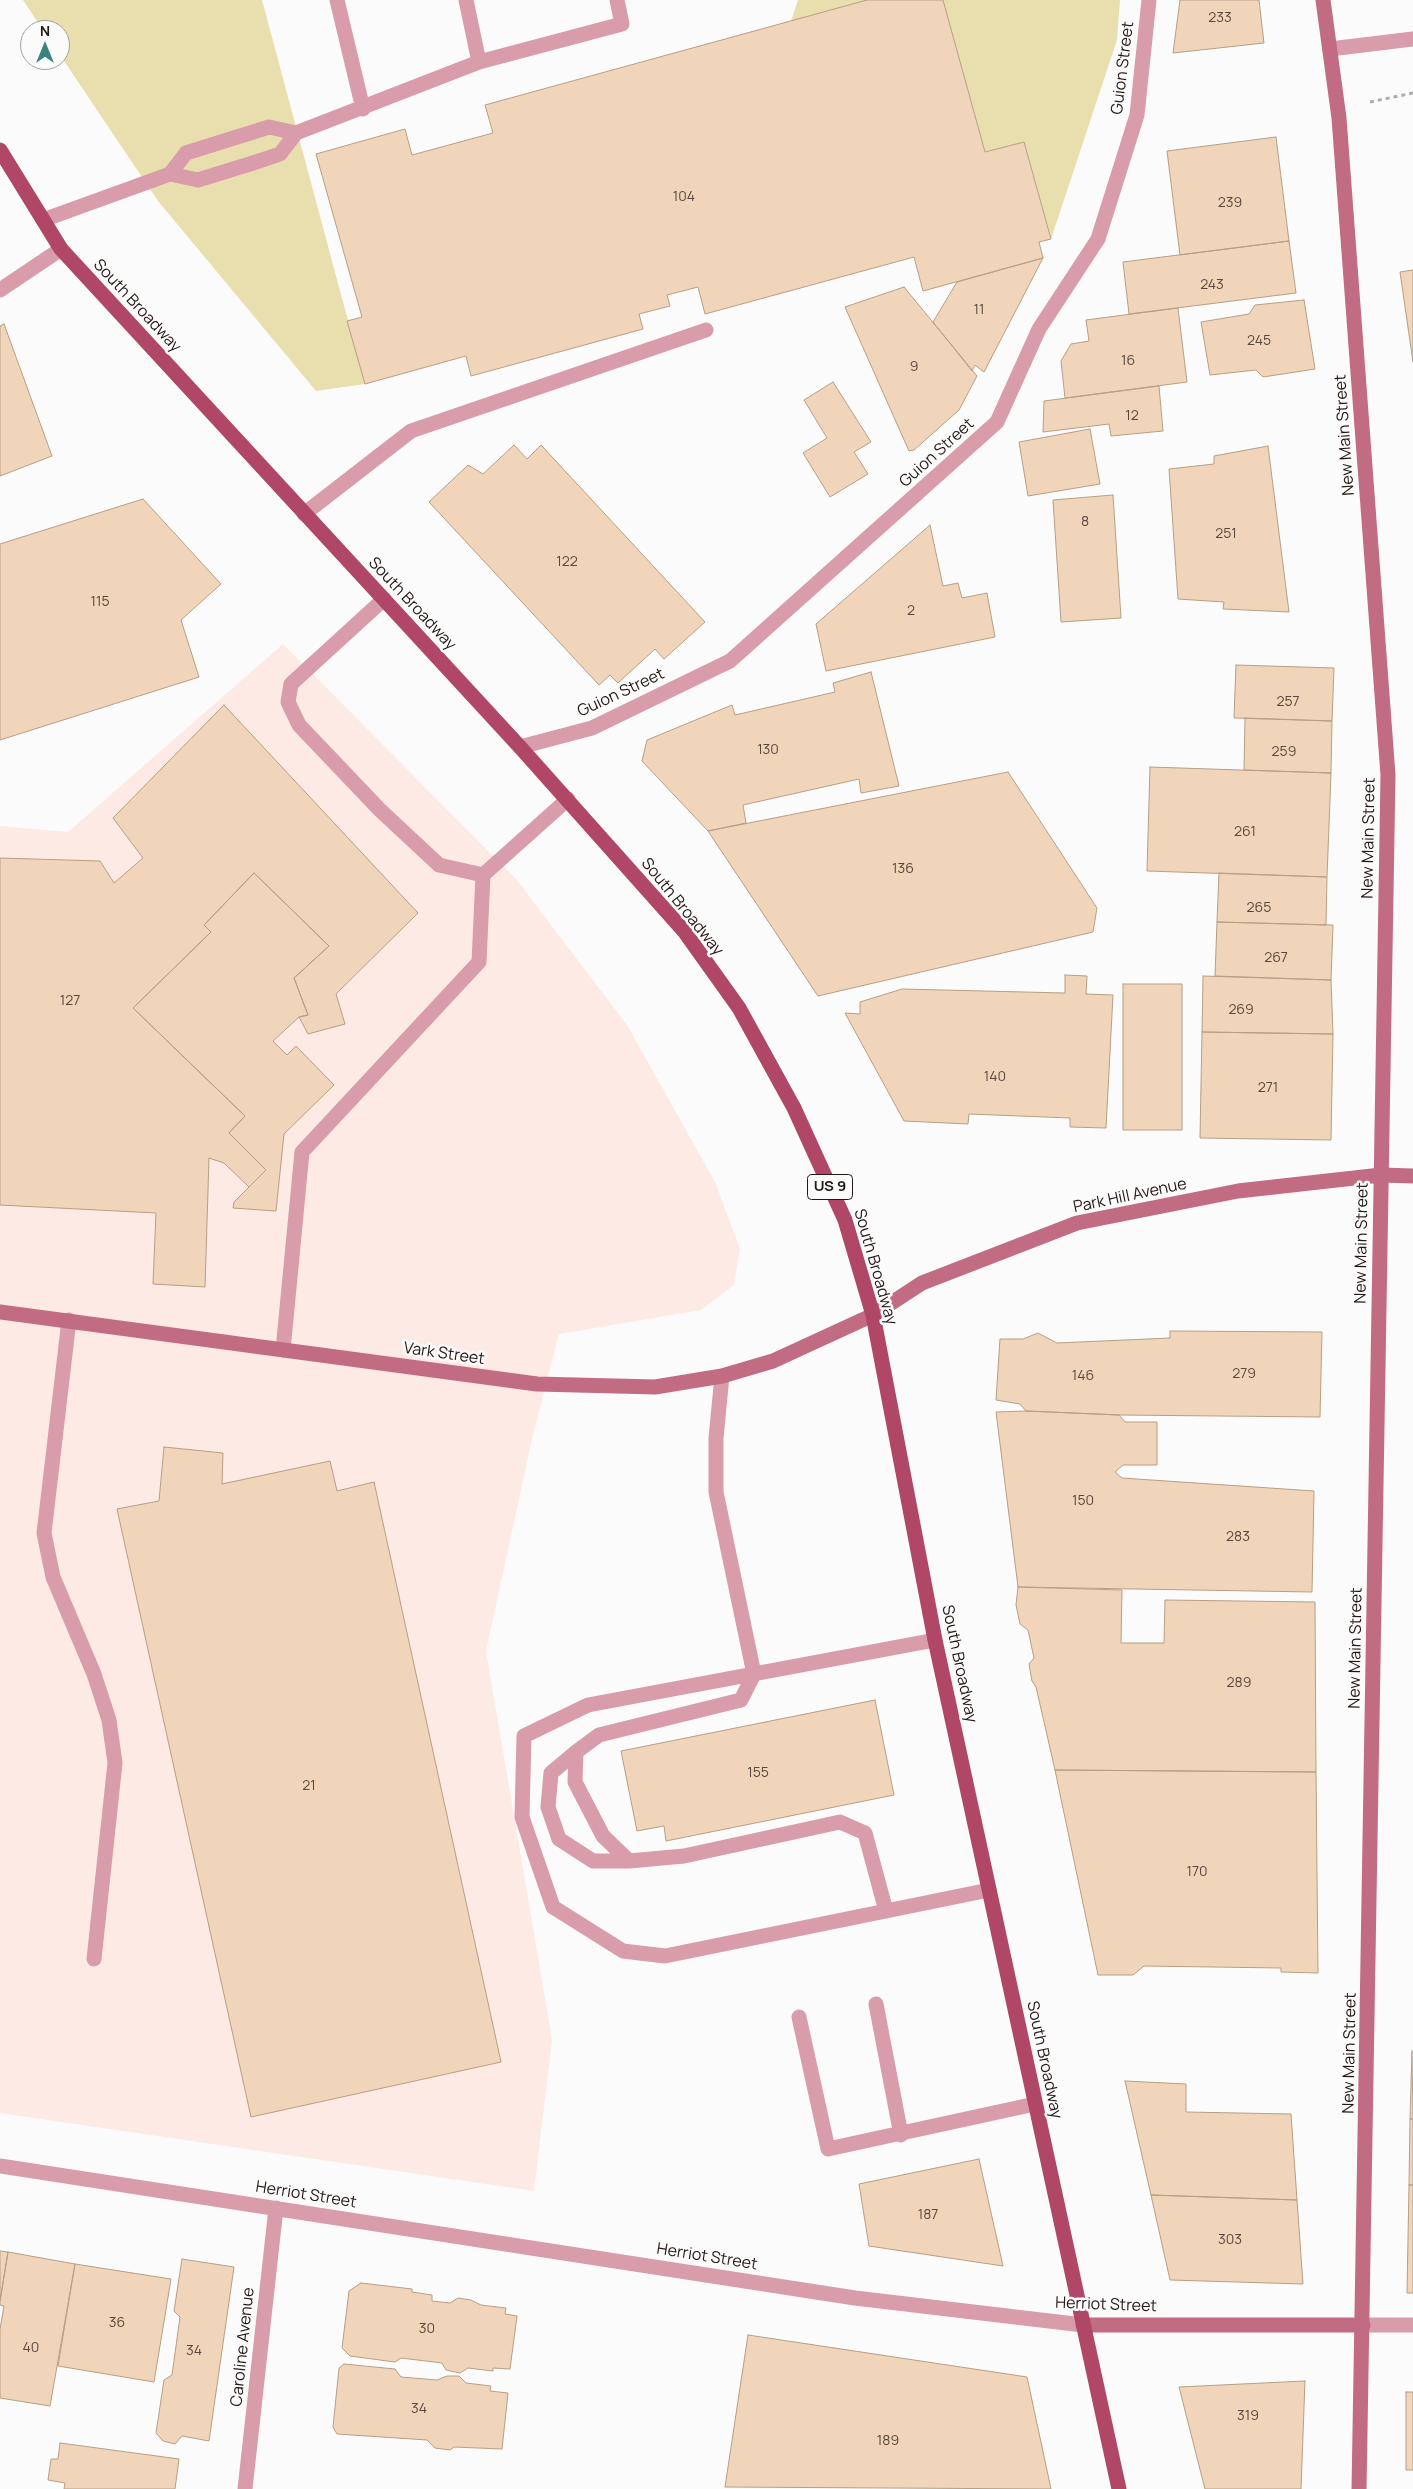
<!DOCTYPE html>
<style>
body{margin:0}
#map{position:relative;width:1413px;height:2489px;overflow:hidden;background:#fbfbfb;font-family:Manrope,sans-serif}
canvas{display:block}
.north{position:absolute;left:20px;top:20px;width:50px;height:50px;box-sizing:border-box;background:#fbfbfb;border:1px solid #a5a09f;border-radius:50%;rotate:0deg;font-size:14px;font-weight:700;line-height:20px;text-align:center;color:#251814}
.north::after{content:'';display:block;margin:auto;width:18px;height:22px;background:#3b837f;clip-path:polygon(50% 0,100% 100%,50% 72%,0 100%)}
</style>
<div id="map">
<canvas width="1413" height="2489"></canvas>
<div class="north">N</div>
</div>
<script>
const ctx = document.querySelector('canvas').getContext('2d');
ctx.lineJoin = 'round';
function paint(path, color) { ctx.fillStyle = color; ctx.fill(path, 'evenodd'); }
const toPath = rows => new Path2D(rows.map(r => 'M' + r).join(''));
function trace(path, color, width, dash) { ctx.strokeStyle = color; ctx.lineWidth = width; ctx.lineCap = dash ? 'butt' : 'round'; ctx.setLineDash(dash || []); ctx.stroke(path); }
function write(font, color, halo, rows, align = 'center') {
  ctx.font = font + ' Manrope,sans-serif'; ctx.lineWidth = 5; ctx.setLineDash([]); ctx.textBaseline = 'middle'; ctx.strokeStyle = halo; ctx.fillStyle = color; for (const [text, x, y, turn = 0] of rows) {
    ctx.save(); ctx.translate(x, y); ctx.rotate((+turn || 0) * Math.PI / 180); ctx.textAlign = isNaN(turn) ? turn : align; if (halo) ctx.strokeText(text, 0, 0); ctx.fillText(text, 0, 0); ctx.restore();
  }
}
const built = toPath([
 [283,644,516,879,627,1025,715,1182,740,1249,734,1285,701,1310,559,1334,532,1439,486,1651,552,2040,534,2191,0,2113,0,826,68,832]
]);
const green = toPath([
 [23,0,262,0,365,384,316,391,158,201,60,55,60,30,43,30],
 [798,0,867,0,791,21],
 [943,0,1120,0,1117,40,1051,239,1024,142,985,152]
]);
const building = toPath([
 [867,0,943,0,985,152,1024,142,1051,239,1039,242,1043,258,923,291,914,257,705,314,698,287,667,295,670,306,639,314,643,329,471,376,466,356,365,384,347,321,362,317,316,154,405,129,412,155,493,133,485,105,867,0],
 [1180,0,1259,0,1264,43,1173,53,1180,0],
 [1276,137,1289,241,1180,255,1167,151,1276,137],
 [1289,241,1296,293,1129,314,1123,262,1289,241],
 [1043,258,984,372,975,365,972,371,933,322,957,282,1043,258],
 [1413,270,1413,362,1400,272,1413,270],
 [904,287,977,376,959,410,914,450,909,451,845,307,904,287],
 [1304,300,1315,369,1263,377,1256,370,1210,375,1201,322,1249,314,1255,305,1304,300],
 [1178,308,1187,382,1065,398,1061,361,1071,344,1089,341,1086,320,1178,308],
 [4,324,52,456,0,476,0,326,4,324],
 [833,382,871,442,854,452,868,474,830,497,803,453,827,438,804,400,833,382],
 [1159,386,1163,431,1111,436,1109,424,1043,432,1044,401,1159,386],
 [1090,429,1100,484,1028,496,1019,442,1090,429],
 [514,445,527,459,541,445,705,622,664,659,655,649,618,683,610,675,599,685,429,502,468,465,483,474,514,445],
 [1268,446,1289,612,1223,609,1224,602,1178,599,1169,469,1214,464,1214,456,1268,446],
 [1113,495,1121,618,1061,622,1053,500,1113,495],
 [143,499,221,584,181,620,199,677,0,740,0,544,143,499],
 [930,525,943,586,958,583,962,598,987,593,995,637,826,671,816,624,930,525],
 [1236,665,1334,668,1332,721,1234,718,1236,665],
 [871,672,899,786,861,793,859,779,743,805,746,823,708,831,642,761,647,740,732,705,735,715,835,692,833,683,871,672],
 [224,705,418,913,336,994,345,1024,308,1034,299,1017,308,1015,294,978,329,946,254,873,204,925,211,932,133,1008,245,1116,229,1133,266,1170,249,1187,224,1163,209,1158,205,1287,153,1284,156,1213,0,1205,0,858,100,861,114,883,143,858,113,818,224,705],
 [1245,718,1332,721,1331,773,1244,770,1245,718],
 [1150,767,1331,773,1327,877,1147,871,1150,767],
 [1008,772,1097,908,1093,932,818,996,708,831,1008,772],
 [254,873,329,946,294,978,308,1015,299,1017,273,1041,287,1055,296,1046,334,1085,284,1134,276,1211,233,1208,234,1202,266,1170,229,1133,245,1116,133,1008,211,932,204,925,254,873],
 [1219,873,1327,877,1326,925,1217,922,1219,873],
 [1217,922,1333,925,1331,980,1215,976,1217,922],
 [1065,975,1087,976,1086,994,1113,995,1106,1128,1070,1127,1070,1118,969,1114,968,1124,904,1121,845,1013,860,1014,860,1002,902,989,1065,993,1065,975],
 [1203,976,1331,980,1333,1034,1202,1032,1203,976],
 [1123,984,1182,984,1182,1130,1123,1130,1123,984],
 [1202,1032,1333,1034,1331,1140,1200,1138,1202,1032],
 [1170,1331,1322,1332,1320,1417,1119,1415,1026,1411,1020,1404,996,1400,1000,1339,1023,1339,1038,1333,1057,1343,1170,1338,1170,1331],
 [1026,1411,1119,1415,1125,1422,1157,1422,1157,1465,1123,1465,1115,1472,1122,1478,1314,1491,1312,1592,1018,1587,996,1412,1026,1411],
 [164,1447,223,1453,222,1484,330,1461,337,1491,374,1482,501,2062,251,2117,117,1509,159,1501,164,1447],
 [1018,1587,1122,1590,1121,1643,1164,1643,1165,1600,1315,1602,1316,1772,1055,1770,1036,1687,1032,1681,1029,1664,1034,1658,1028,1630,1020,1624,1016,1605,1018,1587],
 [875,1700,894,1795,666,1841,664,1826,637,1831,621,1751,875,1700],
 [1055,1770,1316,1772,1318,1973,1281,1972,1281,1968,1144,1966,1133,1975,1098,1975,1055,1770],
 [1412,2051,1413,2119,1410,2119,1412,2051],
 [1125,2081,1186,2084,1186,2112,1291,2114,1297,2200,1151,2195,1125,2081],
 [1410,2119,1413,2119,1413,2185,1409,2185,1410,2119],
 [979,2159,1003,2266,869,2246,859,2184,979,2159],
 [1409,2185,1413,2185,1413,2293,1407,2293,1409,2185],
 [1151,2195,1297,2200,1303,2284,1170,2280,1151,2195],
 [0,2251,8,2252,0,2301,0,2251],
 [8,2252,75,2264,50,2406,0,2398,0,2329,4,2306,0,2305,0,2301,8,2252],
 [182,2259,234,2267,209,2441,182,2436,175,2444,163,2441,156,2433,164,2380,172,2375,180,2317,174,2311,182,2259],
 [75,2264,171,2279,154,2382,58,2366,75,2264],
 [361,2283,412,2289,412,2292,432,2295,432,2301,450,2303,458,2298,471,2300,481,2305,506,2308,505,2314,517,2316,510,2369,493,2368,493,2371,468,2368,460,2373,446,2370,442,2363,401,2358,395,2362,350,2356,342,2348,349,2291,361,2283],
 [748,2335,1027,2377,1051,2489,725,2487,748,2335],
 [344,2364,395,2369,401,2377,437,2380,447,2376,459,2376,466,2383,491,2386,490,2391,508,2393,502,2449,454,2447,450,2450,435,2448,427,2440,337,2434,333,2427,339,2368,344,2364],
 [1305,2381,1301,2489,1205,2489,1179,2387,1305,2381],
 [1406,2392,1413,2392,1413,2470,1406,2470,1406,2392],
 [60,2443,179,2459,175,2489,64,2489,65,2483,48,2480,51,2459,58,2459,60,2443]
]);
const path = toPath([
 [1370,102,1413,93]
]);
const lane = toPath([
 [337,0,363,109],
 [466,0,479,62],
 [170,174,198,180,253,163,280,154,296,133,479,62,622,24,617,0],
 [43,220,170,174,186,153,269,127,296,133],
 [0,290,61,249],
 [304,514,411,431,706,330],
 [384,599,291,684,288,702,299,725,380,810,439,865,483,875],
 [69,1320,44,1533,53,1577,94,1674,109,1720,115,1763,94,1959],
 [283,1350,302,1152,479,962,483,875,568,799],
 [722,1376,716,1438,716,1492,754,1674,741,1700,599,1735,576,1752,575,1782,603,1836,629,1861,684,1856,840,1822,865,1833,886,1911],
 [935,1640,588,1705,524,1736,522,1817,553,1907,623,1951,665,1956,989,1890],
 [576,1752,551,1773,548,1807,559,1839,593,1861,629,1861],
 [876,2004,901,2135],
 [799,2017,828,2149,1035,2104]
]);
const street = toPath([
 [1330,49,1413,39],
 [520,747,592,728,730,661,997,422,1039,329,1098,239,1137,115,1149,0],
 [0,2166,855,2298,1083,2325],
 [1363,2325,1413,2325],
 [245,2489,276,2208]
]);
const secondary = toPath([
 [1323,0,1339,118,1388,775,1359,2489],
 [0,1312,537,1384,655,1387,722,1376,773,1361,873,1315,922,1283,1077,1223,1238,1191,1381,1175,1413,1176],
 [1083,2325,1363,2325]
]);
const primary = toPath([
 [0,150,61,249,520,747,684,931,739,1008,794,1108,845,1220,873,1315,935,1640,1119,2489]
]);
const numberNames = [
 ["233",1220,18],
 ["104",684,197],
 ["239",1230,203],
 ["243",1212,285],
 ["11",979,310],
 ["245",1259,341],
 ["16",1128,361],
 ["9",914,367],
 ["12",1132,416],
 ["8",1085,522],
 ["251",1226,534],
 ["122",567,562],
 ["115",100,602],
 ["2",911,611],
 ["257",1288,702],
 ["130",768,750],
 ["259",1284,752],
 ["261",1245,832],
 ["136",903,869],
 ["265",1259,908],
 ["267",1276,958],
 ["127",70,1001],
 ["269",1241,1010],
 ["140",995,1077],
 ["271",1268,1088],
 ["279",1244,1374],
 ["146",1083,1376],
 ["150",1083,1501],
 ["283",1238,1537],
 ["289",1239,1683],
 ["155",758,1773],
 ["21",309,1786],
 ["170",1197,1872],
 ["187",928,2215],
 ["303",1230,2240],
 ["36",117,2323],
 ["30",427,2329],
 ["40",31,2348],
 ["34",194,2351],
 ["34",419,2409],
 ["319",1248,2416],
 ["189",888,2441]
];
const shields = [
 [830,1187,45]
];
const shieldNames = [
 ["US 9",830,1187]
];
const streetNames = [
 ["Guion Street",1123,68,-83],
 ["South Broadway",137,306,47],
 ["New Main Street",1345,435,-94],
 ["Guion Street",937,453,-42],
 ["South Broadway",412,604,47],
 ["Guion Street",621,693,-25],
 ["New Main Street",1369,838,-89],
 ["South Broadway",682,907,51],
 ["Park Hill Avenue",1130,1196,-12],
 ["New Main Street",1362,1243,-89],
 ["South Broadway",875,1267,74],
 ["Vark Street",444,1354,8],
 ["New Main Street",1356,1648,-89],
 ["South Broadway",959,1664,78],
 ["New Main Street",1350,2053,-89],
 ["South Broadway",1044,2060,78],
 ["Herriot Street",306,2195,9],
 ["Herriot Street",707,2257,9],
 ["Herriot Street",1106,2305,2],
 ["Caroline Avenue",243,2347,-84]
];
paint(built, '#fdeae4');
paint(green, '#e9dfae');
paint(building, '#f0d5ba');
trace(building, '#b79e84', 1);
trace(path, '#b1acab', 3, [4, 4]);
trace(lane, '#d89caa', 15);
trace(street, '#d89caa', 15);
trace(secondary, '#c26c83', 15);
trace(primary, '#b04767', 15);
write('14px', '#58473e', null, numberNames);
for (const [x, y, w] of shields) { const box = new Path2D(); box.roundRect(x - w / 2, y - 12.5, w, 25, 4); ctx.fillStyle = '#fbfbfb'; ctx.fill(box); trace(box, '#251814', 1); }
write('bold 15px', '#251814', null, shieldNames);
write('16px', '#251814', '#fbfbfb', streetNames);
</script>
